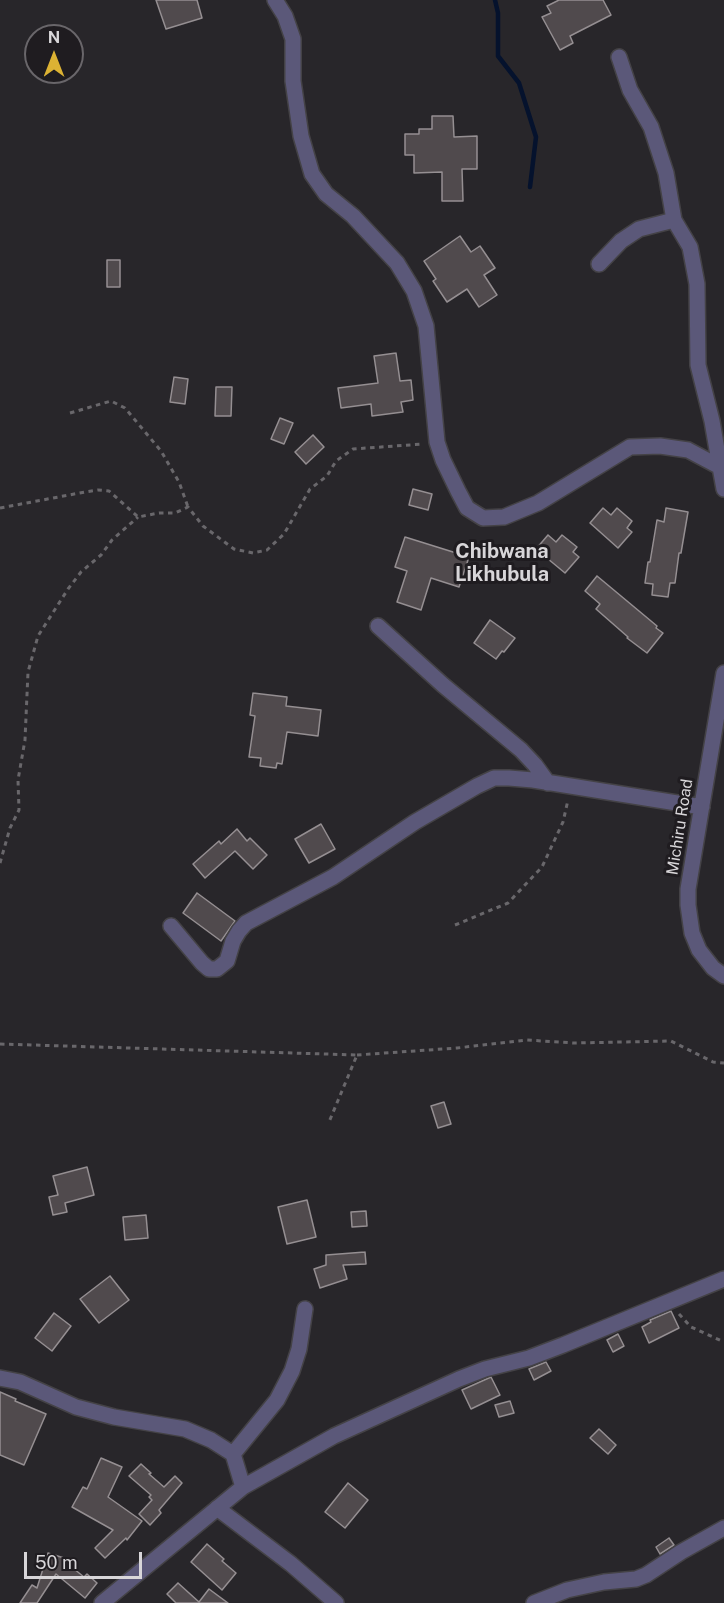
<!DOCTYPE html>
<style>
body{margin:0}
#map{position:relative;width:724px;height:1603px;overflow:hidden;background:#28262a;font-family:"Public Sans",sans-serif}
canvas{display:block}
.north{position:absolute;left:24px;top:24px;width:60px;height:60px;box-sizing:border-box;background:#1f1c20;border:2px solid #69666a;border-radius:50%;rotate:0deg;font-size:16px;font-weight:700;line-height:24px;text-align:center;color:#d8d6d9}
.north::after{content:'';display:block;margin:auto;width:21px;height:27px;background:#dcb233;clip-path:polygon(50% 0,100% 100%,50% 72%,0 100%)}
.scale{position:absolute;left:24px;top:1552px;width:118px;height:27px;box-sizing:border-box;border:3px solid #d8d6d9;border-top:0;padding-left:8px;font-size:18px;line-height:21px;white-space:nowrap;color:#d8d6d9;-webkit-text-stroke:4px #1f1c20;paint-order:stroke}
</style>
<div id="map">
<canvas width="724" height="1603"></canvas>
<div class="north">N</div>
<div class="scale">50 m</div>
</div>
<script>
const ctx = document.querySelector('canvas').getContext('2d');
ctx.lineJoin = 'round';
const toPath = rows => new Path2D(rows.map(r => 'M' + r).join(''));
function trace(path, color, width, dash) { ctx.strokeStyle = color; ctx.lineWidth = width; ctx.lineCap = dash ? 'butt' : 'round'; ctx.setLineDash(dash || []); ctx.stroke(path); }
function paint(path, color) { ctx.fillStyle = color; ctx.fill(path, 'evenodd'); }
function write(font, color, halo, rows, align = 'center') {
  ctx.font = font + ' "Public Sans",sans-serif'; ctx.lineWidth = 6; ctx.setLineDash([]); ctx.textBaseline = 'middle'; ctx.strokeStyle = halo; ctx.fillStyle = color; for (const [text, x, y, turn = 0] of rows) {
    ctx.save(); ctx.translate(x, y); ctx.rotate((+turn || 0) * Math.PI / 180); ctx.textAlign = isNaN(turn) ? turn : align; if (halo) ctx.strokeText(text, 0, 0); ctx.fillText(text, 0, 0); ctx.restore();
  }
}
const stream = toPath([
 [495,0,498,13,498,56,519,83,536,137,530,187]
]);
const building = toPath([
 [156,0,197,0,202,18,166,29,156,0],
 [559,0,603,0,611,15,570,36,573,43,560,50,542,17,551,13,547,6,559,0],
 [432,116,453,116,454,137,477,136,477,169,462,169,463,201,442,201,442,172,414,173,414,155,405,155,405,134,419,134,419,129,432,129,432,116],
 [460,236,471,252,480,246,495,268,484,275,497,295,479,307,467,289,447,302,433,281,436,279,424,261,460,236],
 [107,260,120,260,120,287,107,287,107,260],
 [396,353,400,381,411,380,413,400,401,402,403,412,372,416,371,404,341,408,338,388,378,383,374,356,396,353],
 [174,377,188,379,185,404,170,402,174,377],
 [216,387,232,387,231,416,215,416,216,387],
 [280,418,293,423,284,444,271,439,280,418],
 [313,435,324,447,306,464,295,452,313,435],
 [413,489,432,494,428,510,409,505,413,489],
 [603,508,611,515,617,508,632,521,627,528,632,532,618,548,590,523,603,508],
 [666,508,688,512,681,553,679,553,675,583,670,583,668,597,652,595,653,584,645,583,648,562,650,562,657,520,664,522,666,508],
 [548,535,556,542,562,535,577,547,573,552,579,557,565,573,536,549,548,535],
 [405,537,469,557,459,587,431,578,421,610,397,602,407,571,395,567,405,537],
 [597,576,657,626,656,628,663,633,647,653,627,638,628,637,596,609,600,604,585,591,597,576],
 [490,620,515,638,504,652,502,651,496,659,474,643,490,620],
 [253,693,287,697,286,706,321,710,318,736,287,732,282,764,277,763,276,768,260,766,261,758,249,757,255,716,250,715,253,693],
 [321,824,335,849,309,863,295,839,321,824],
 [237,829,247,841,250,838,267,855,253,869,235,851,205,878,193,864,219,841,221,844,237,829],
 [197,893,235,921,221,941,183,913,197,893],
 [444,1102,451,1124,438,1128,431,1106,444,1102],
 [87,1167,94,1195,65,1203,67,1212,53,1215,49,1197,58,1195,53,1176,87,1167],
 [307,1200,316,1237,287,1244,278,1207,307,1200],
 [366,1211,367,1226,352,1227,351,1212,366,1211],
 [146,1215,148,1238,125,1240,123,1217,146,1215],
 [365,1252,366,1264,343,1265,347,1279,320,1288,314,1269,326,1265,326,1255,365,1252],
 [110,1276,129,1300,99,1323,80,1299,110,1276],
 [671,1311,679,1328,649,1343,642,1327,651,1322,650,1320,671,1311],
 [54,1313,71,1326,52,1351,35,1338,54,1313],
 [618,1334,624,1346,613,1352,607,1340,618,1334],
 [546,1362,551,1371,534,1380,529,1369,546,1362],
 [491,1377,500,1395,471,1409,462,1390,491,1377],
 [0,1392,16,1399,15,1401,46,1414,24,1465,0,1455,0,1392],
 [510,1401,514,1413,499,1417,495,1405,510,1401],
 [599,1429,616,1445,608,1454,590,1438,599,1429],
 [101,1458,122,1467,108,1497,142,1521,127,1540,126,1538,105,1558,95,1548,113,1530,72,1507,83,1487,87,1489,101,1458],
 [141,1464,151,1473,149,1474,164,1487,175,1476,182,1483,159,1510,161,1513,150,1525,139,1514,152,1500,149,1497,151,1495,129,1476,141,1464],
 [348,1483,368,1500,345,1528,325,1512,348,1483],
 [669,1538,674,1545,660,1554,656,1547,669,1538],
 [207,1544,224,1559,222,1561,236,1573,222,1590,191,1562,207,1544],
 [48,1553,64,1558,63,1560,84,1577,87,1574,97,1583,85,1598,56,1574,37,1603,20,1603,32,1585,37,1588,48,1553],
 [178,1583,199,1602,209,1589,228,1603,176,1603,167,1594,178,1583]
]);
const path = toPath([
 [70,413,111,401,125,408,161,451,179,482,188,507],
 [0,508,85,492,98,490,109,491,138,517,159,513,175,513,188,507,203,526,234,549,253,553,267,550,284,534,310,489,327,476,336,461,353,449,423,444],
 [0,863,10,828,19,810,18,780,25,740,28,672,38,636,68,589,81,572,101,555,112,540,138,517],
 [455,925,508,903,542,867,563,822,568,800],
 [0,1044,357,1055,329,1122],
 [357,1055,457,1048,527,1040,574,1043,671,1041,713,1062,724,1063],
 [679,1314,691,1327,724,1342]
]);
const minor = toPath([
 [275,0,285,16,293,39,293,81,301,136,312,174,326,194,353,216,397,263,414,291,426,326,437,442,443,460,458,491,467,508,483,518,504,517,538,503,630,447,660,446,688,450,720,467,724,489],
 [619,57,630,90,651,127,666,173,674,220,690,247,697,284,698,365,712,421,720,467],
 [599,264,621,241,639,229,674,220],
 [378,626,443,685,521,750,535,765,548,783],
 [724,673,688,889,688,905,692,933,699,950,713,968,724,976],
 [171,926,202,963,209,969,217,969,227,961,233,941,239,931,246,923,333,877,415,822,477,786,494,778,509,778,533,780,702,807],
 [0,1378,20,1382,76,1407,114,1417,185,1429,211,1440,233,1454],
 [243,1487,233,1454,277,1400,292,1371,299,1349,305,1309],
 [217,1508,291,1564,336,1603],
 [102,1603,243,1487,334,1436,459,1379,485,1369,529,1358,563,1345,724,1279],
 [534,1603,567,1590,604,1582,636,1579,646,1575,681,1552,724,1528]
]);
const streetNames = [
 ["Michiru Road",680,827,-81]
];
const quarterNames = [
 ["Chibwana",502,552],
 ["Likhubula",502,575]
];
trace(stream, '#05122d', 4.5);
paint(building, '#504a4d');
trace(building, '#958f92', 1.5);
trace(minor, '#444246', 18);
trace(path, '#69676b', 3, [4.5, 4.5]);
trace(minor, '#5b5879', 15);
write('16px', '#d8d6d9', '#1f1c20', streetNames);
write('bold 20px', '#d8d6d9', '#1f1c20', quarterNames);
</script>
